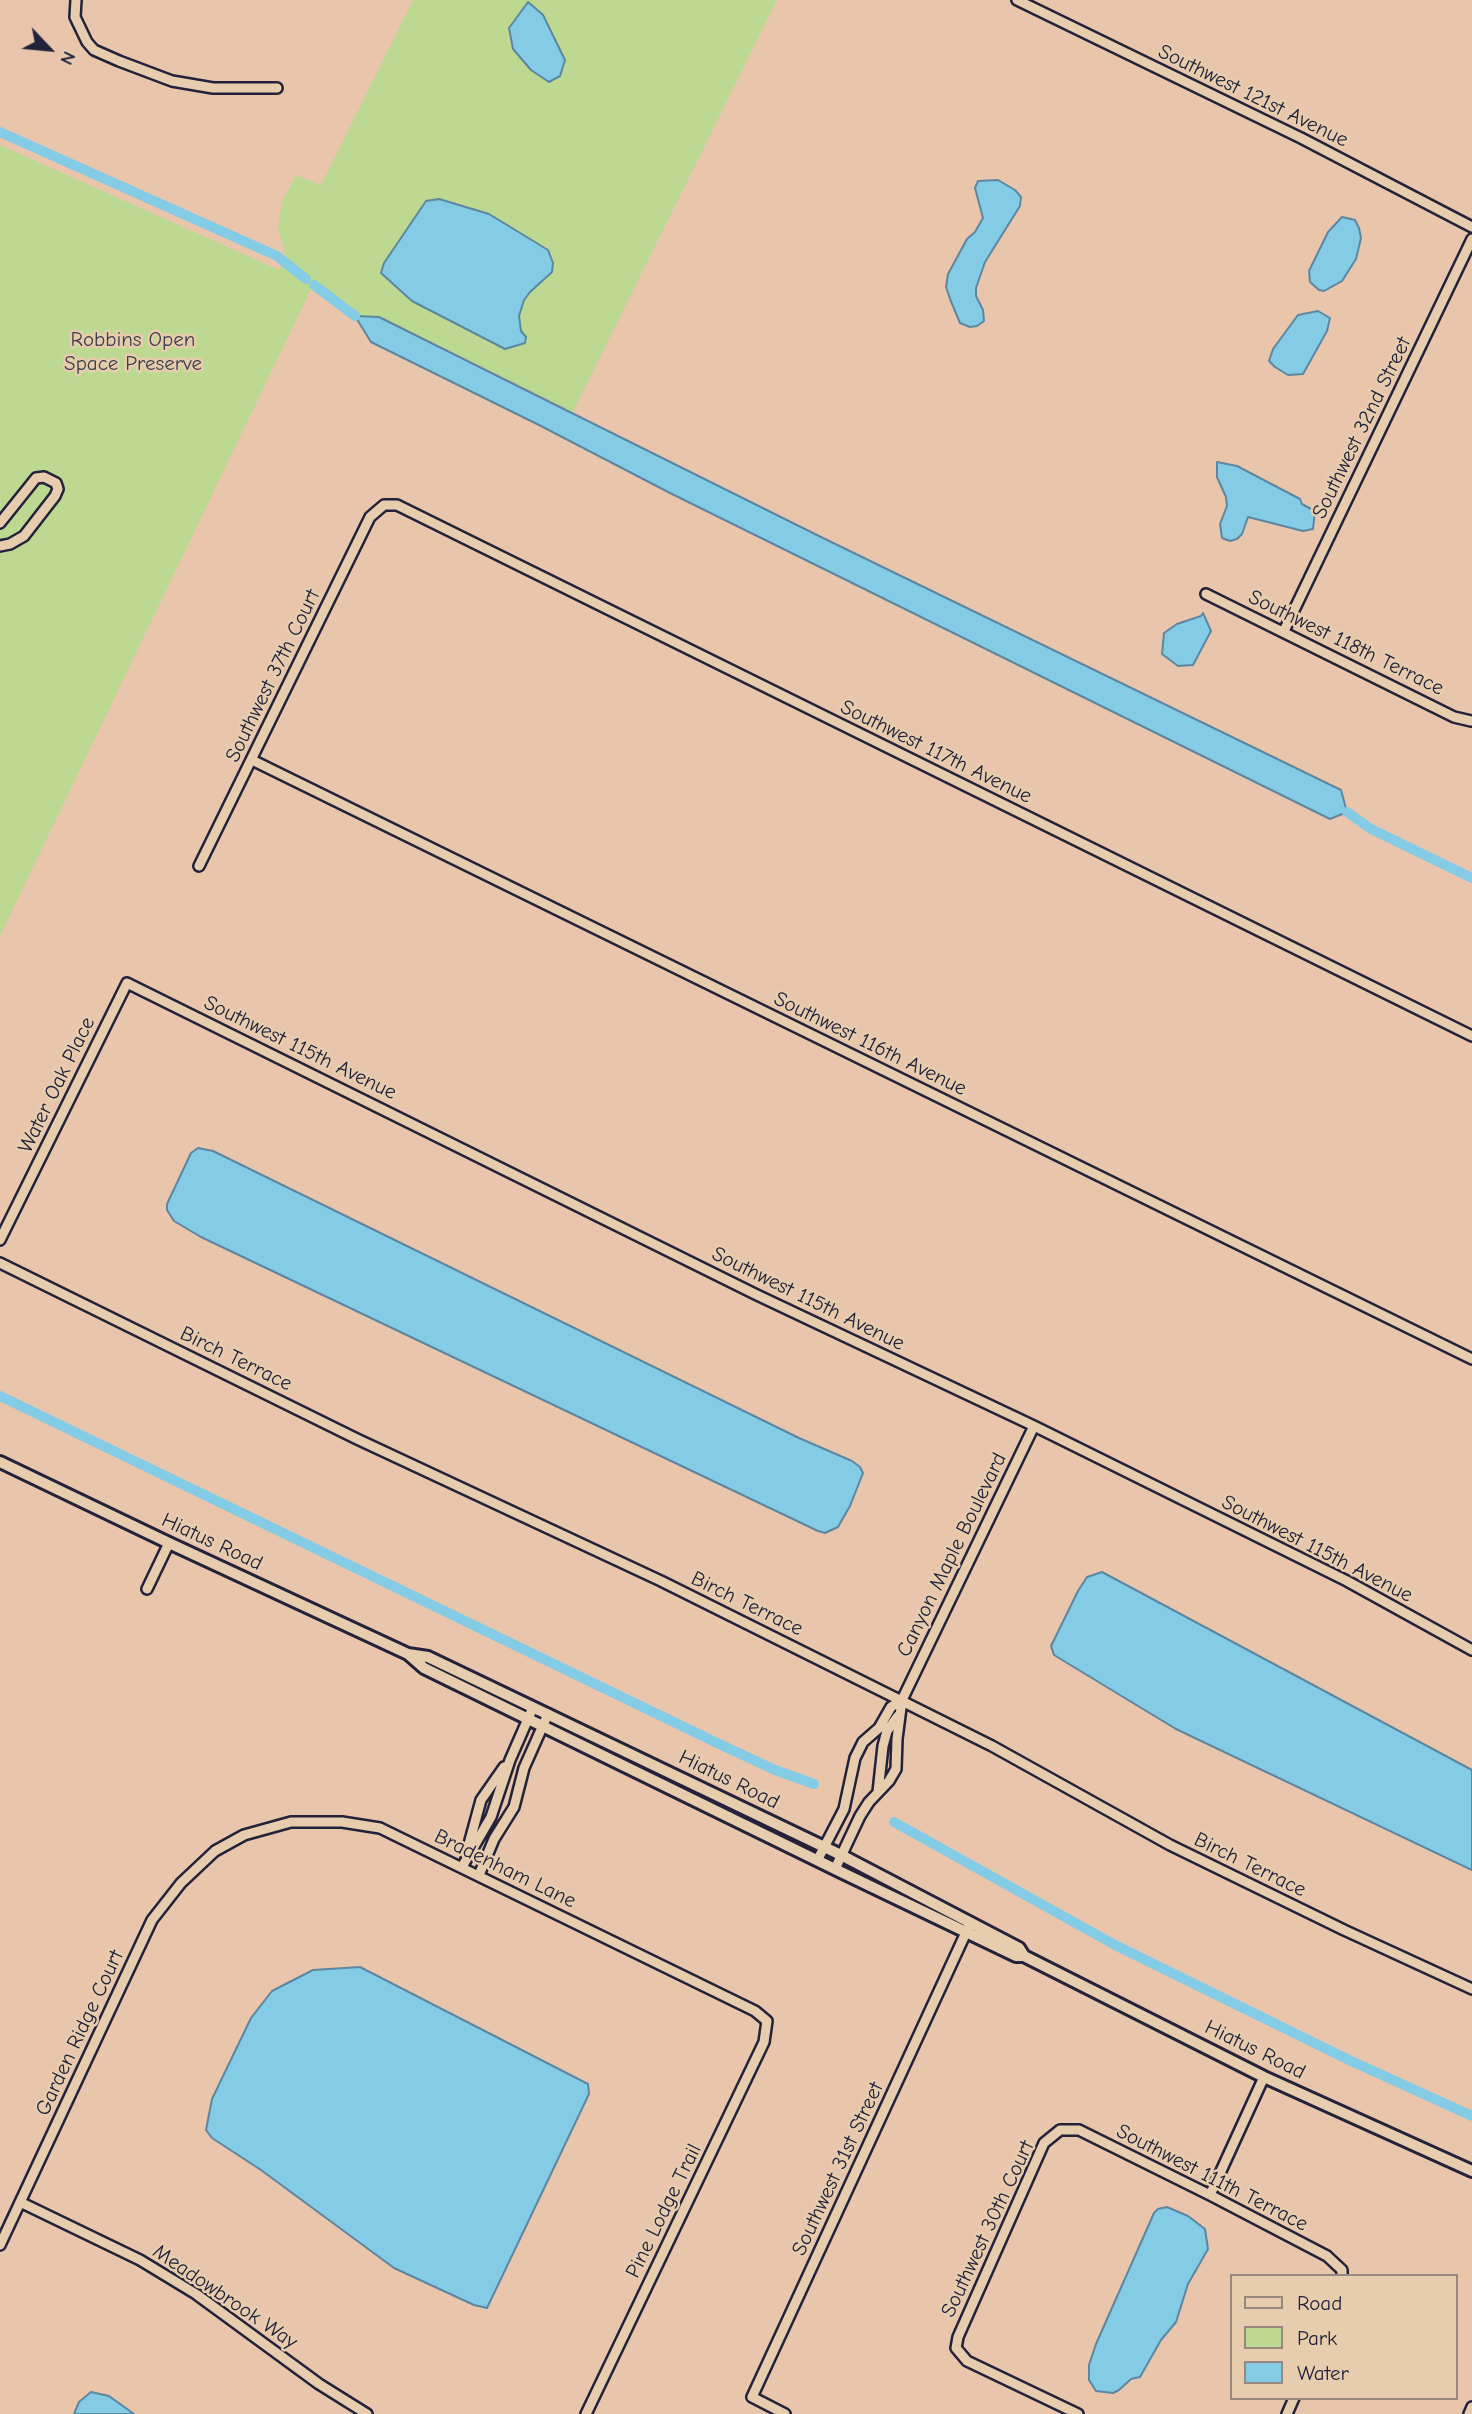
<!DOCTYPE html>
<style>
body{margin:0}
#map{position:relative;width:1472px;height:2414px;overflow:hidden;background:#e9c5ac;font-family:"Comic Neue",sans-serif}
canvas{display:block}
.legend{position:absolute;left:1230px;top:2274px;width:228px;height:126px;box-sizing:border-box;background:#e7ccae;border:2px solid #988880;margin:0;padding:9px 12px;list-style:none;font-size:21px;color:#22223b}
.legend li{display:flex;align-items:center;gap:14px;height:35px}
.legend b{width:35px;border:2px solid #988880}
.north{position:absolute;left:14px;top:14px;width:70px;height:70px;-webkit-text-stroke:5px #e7ccae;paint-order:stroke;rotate:116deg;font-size:19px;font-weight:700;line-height:28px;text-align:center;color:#22223b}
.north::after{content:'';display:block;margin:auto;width:24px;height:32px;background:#22223b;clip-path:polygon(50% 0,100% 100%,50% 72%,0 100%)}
</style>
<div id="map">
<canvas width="1472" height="2414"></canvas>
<ul class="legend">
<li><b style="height:9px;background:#e7ccae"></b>Road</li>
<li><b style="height:19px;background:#bdd991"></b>Park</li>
<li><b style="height:19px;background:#84cbe5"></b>Water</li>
</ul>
<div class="north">N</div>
</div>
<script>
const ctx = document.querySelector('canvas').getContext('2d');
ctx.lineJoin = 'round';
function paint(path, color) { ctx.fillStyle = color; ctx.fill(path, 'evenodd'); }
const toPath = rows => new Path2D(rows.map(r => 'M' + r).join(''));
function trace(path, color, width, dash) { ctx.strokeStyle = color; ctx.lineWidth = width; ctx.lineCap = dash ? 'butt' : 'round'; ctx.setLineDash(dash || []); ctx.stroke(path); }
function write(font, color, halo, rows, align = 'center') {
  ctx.font = font + ' "Comic Neue",sans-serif'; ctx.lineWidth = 5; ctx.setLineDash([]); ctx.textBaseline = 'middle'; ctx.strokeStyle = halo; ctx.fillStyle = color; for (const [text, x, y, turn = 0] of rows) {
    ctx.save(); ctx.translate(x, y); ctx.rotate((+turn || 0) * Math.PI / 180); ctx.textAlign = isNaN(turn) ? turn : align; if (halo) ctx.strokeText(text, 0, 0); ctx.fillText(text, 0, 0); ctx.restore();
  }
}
const green = toPath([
 [413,0,777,0,572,414,379,317,355,316,314,285,312,287,0,936,0,145,279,270,286,256,278,228,282,202,296,175,321,185],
 [426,201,489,214,507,227,546,278,539,281,524,300,519,316,521,331,505,349,412,301,382,273]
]);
const water = toPath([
 [528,2,543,15,565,60,560,76,549,82,531,70,513,49,509,28,528,2],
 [998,180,1015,190,1021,197,1020,206,985,262,976,288,976,296,983,310,984,321,977,326,970,327,960,323,950,299,946,287,948,274,967,239,975,232,983,218,975,188,978,181,998,180],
 [439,199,489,214,548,250,553,263,552,272,530,292,524,300,519,316,521,331,526,337,525,343,505,349,412,301,381,273,384,263,426,201,439,199],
 [1342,217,1355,220,1359,228,1361,238,1356,259,1342,281,1324,291,1319,290,1310,282,1309,271,1328,232,1342,217],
 [1318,311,1330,318,1327,331,1303,374,1288,375,1275,367,1269,361,1273,349,1298,315,1318,311],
 [355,316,379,317,823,538,1341,790,1347,812,1330,819,670,493,539,425,371,342,355,316],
 [1217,462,1237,466,1300,499,1302,504,1315,511,1313,529,1303,531,1248,517,1242,534,1237,539,1230,541,1222,538,1220,524,1227,506,1226,497,1217,477,1217,462],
 [1203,613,1211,631,1193,665,1178,666,1162,654,1164,633,1177,624,1201,616,1203,613],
 [198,1148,213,1151,799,1438,852,1461,860,1467,863,1473,850,1506,838,1527,825,1533,818,1531,201,1237,174,1221,167,1210,167,1204,191,1153,198,1148],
 [1102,1572,1472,1770,1472,1870,1176,1729,1054,1655,1051,1646,1078,1591,1087,1577,1102,1572],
 [360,1967,588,2084,589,2094,487,2308,474,2305,394,2268,261,2170,212,2138,206,2130,212,2099,251,2018,272,1991,313,1970,360,1967],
 [1167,2207,1188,2216,1205,2229,1208,2249,1188,2284,1176,2322,1161,2340,1140,2377,1131,2379,1119,2390,1113,2393,1096,2391,1089,2380,1089,2365,1096,2344,1154,2213,1158,2209,1167,2207],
 [91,2392,109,2396,134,2414,74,2414,79,2402,91,2392]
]);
const canal = toPath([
 [0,132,277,256,306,279],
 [314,285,355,316],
 [1347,812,1371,829,1472,878],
 [0,1396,715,1742,775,1770,814,1784],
 [894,1822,1115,1945,1349,2060,1472,2116]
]);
const minor = toPath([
 [76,0,75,17,87,42,94,50,119,61,172,81,213,88,277,88],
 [1017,0,1301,138,1472,227],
 [0,523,36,478,44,477,56,483,58,489,55,496,24,536,10,544,0,546],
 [1206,594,1454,717,1471,721],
 [1284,631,1472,239],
 [252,760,1472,1359],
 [199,866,370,517,384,505,397,505,1472,1036],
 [0,1240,127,983,757,1295,1034,1426,1347,1581,1472,1650],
 [0,1263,357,1439,661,1581,992,1746,1170,1845,1344,1930,1472,1989],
 [147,1589,169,1543],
 [878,1792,883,1746,887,1731,898,1716],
 [466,1855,481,1800,504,1767],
 [818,1859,844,1809,855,1758,863,1742,879,1728,891,1707,902,1700],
 [462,1867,491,1817,510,1760,531,1712],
 [835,1869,860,1816,869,1802,889,1781,896,1769,897,1739,902,1700,1034,1426],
 [479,1875,494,1839,514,1807,524,1768,548,1714],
 [1210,2195,1264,2077],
 [20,2202,140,2260,196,2294,319,2384,367,2414],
 [0,2245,152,1920,181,1883,215,1851,244,1835,291,1822,342,1822,380,1828,755,2011,767,2021,764,2042,586,2414],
 [785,2414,752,2397,969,1926],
 [1078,2414,967,2361,956,2348,958,2337,1044,2143,1060,2130,1079,2130,1210,2195,1327,2256,1342,2270,1342,2276],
 [1287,2414,1294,2398],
 [1469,2414,1472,2407]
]);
const tertiary = toPath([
 [0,1462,169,1543,408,1654,428,1657,841,1855,1019,1948,1024,1956],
 [408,1654,424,1668,843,1873,1016,1956,1024,1956,1264,2077,1472,2171]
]);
const streetNames = [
 ["Southwest 121st Avenue",1253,96,26],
 ["Southwest 32nd Street",1362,428,-64],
 ["Southwest 118th Terrace",1346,643,26],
 ["Southwest 37th Court",273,676,-64],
 ["Southwest 117th Avenue",936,752,26],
 ["Southwest 116th Avenue",870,1044,26],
 ["Southwest 115th Avenue",300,1048,26],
 ["Water Oak Place",57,1085,-64],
 ["Southwest 115th Avenue",808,1299,26],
 ["Birch Terrace",236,1359,26],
 ["Hiatus Road",212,1542,25],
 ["Southwest 115th Avenue",1317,1549,27],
 ["Canyon Maple Boulevard",952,1555,-64],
 ["Birch Terrace",747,1604,26],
 ["Hiatus Road",729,1780,26],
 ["Birch Terrace",1250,1865,26],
 ["Bradenham Lane",505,1869,26],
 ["Garden Ridge Court",80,2033,-65],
 ["Hiatus Road",1255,2050,26],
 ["Southwest 31st Street",838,2169,-65],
 ["Southwest 111th Terrace",1212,2178,27],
 ["Pine Lodge Trail",664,2211,-64],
 ["Southwest 30th Court",988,2229,-65],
 ["Meadowbrook Way",225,2297,34]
];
const parkNames = [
 ["Robbins Open",133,340],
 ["Space Preserve",133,364]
];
paint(green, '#bdd991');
paint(water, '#84cbe5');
trace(water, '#5d87a1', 2);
trace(canal, '#84cbe5', 10);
trace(minor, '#22223b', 14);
trace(tertiary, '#22223b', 16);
trace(minor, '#e7ccae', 9);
trace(tertiary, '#e7ccae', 10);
write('21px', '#22223b', '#e7ccae', streetNames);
write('21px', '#393d48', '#e7ccae', parkNames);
</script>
